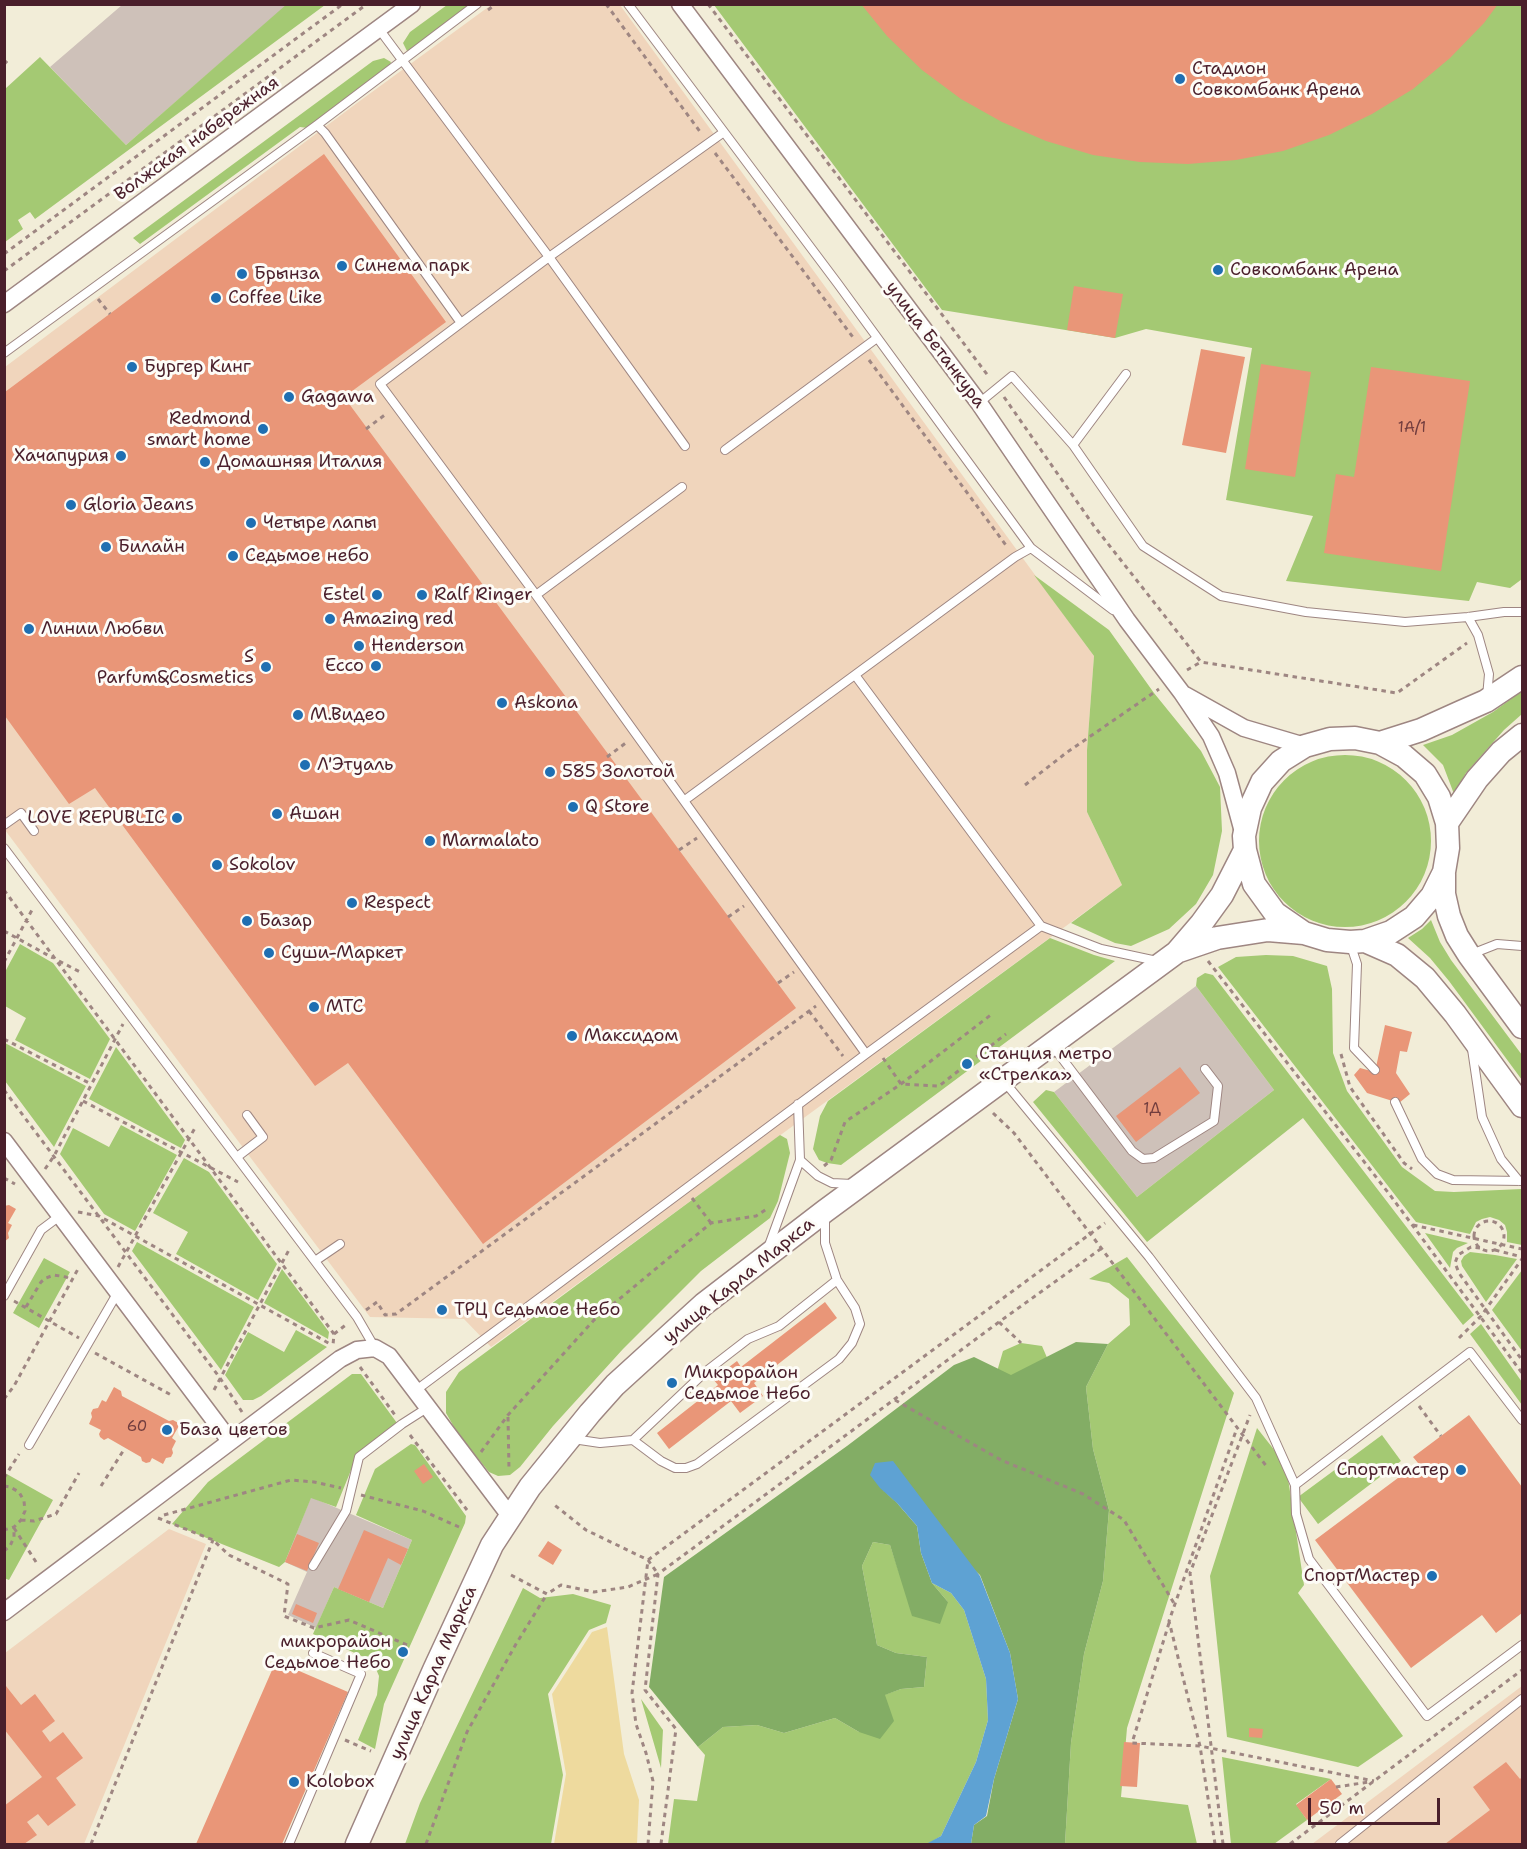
<!DOCTYPE html>
<meta charset="utf-8">
<style>
body{margin:0}
#map{position:relative;width:1527px;height:1849px;overflow:hidden;background:#f2edd8;font-family:"Shantell Sans",sans-serif}
canvas{display:block}
.frame{position:absolute;inset:0;border:6px solid #4a1f2b;pointer-events:none}
.scale{position:absolute;left:1308px;top:1798px;width:132px;height:27px;box-sizing:border-box;border:3px solid #4a1f2b;border-top:0;padding-left:8px;font-size:18px;line-height:21px;white-space:nowrap;color:#4a1f2b;-webkit-text-stroke:4px #fdfcf7;paint-order:stroke}
</style>
<div id="map">
<canvas width="1527" height="1849"></canvas>
<div class="frame"></div>
<div class="scale">50 m</div>
</div>
<script>
const ctx = document.querySelector('canvas').getContext('2d');
ctx.lineJoin = 'round';
function paint(path, color) { ctx.fillStyle = color; ctx.fill(path, 'evenodd'); }
const toPath = rows => new Path2D(rows.map(r => 'M' + r).join(''));
function trace(path, color, width, dash) { ctx.strokeStyle = color; ctx.lineWidth = width; ctx.lineCap = dash ? 'butt' : 'round'; ctx.setLineDash(dash || []); ctx.stroke(path); }
function write(font, color, halo, rows, align = 'center') {
  ctx.font = font + ' "Shantell Sans",sans-serif'; ctx.lineWidth = 6; ctx.setLineDash([]); ctx.textBaseline = 'middle'; ctx.strokeStyle = halo; ctx.fillStyle = color; for (const [text, x, y, turn = 0] of rows) {
    ctx.save(); ctx.translate(x, y); ctx.rotate((+turn || 0) * Math.PI / 180); ctx.textAlign = isNaN(turn) ? turn : align; if (halo) ctx.strokeText(text, 0, 0); ctx.fillText(text, 0, 0); ctx.restore();
  }
}
const built = toPath([
 [491,5,620,5,1094,656,1087,750,1087,812,1122,885,491,1347,464,1319,370,1317,5,830,5,367,357,103],
 [169,1529,206,1544,84,1844,5,1844,5,1653],
 [1522,1686,1522,1844,1312,1844]
]);
const industrial = toPath([
 [122,5,287,5,126,145,50,67],
 [1196,986,1274,1090,1137,1197,1054,1092],
 [311,1497,412,1540,383,1608,334,1587,316,1628,288,1615,307,1572,285,1562]
]);
const green = toPath([
 [287,4,325,5,35,219,30,212,18,220,23,229,5,242,5,89,40,57,126,145],
 [447,5,470,5,412,49,407,51,403,43,410,32],
 [714,5,1522,5,1522,579,1510,588,1477,582,1469,601,1286,581,1313,516,1226,500,1252,348,1146,329,1115,338,942,310],
 [384,58,391,62,389,67,308,128,300,127,140,244,133,238,373,61],
 [1034,575,1109,630,1154,693,1201,751,1220,787,1222,831,1213,875,1196,904,1169,929,1131,946,1115,943,1071,923,1122,885,1087,812,1087,750,1094,656],
 [1522,691,1522,714,1504,730,1466,773,1454,794,1443,765,1423,745,1452,735,1493,712],
 '1259 841a86 86 0 1 1 172 0a86 86 0 1 1-172 0Z',
 [1431,920,1440,942,1451,960,1522,1055,1522,1080,1449,981,1430,958,1408,938,1422,929],
 [1050,938,1094,955,1115,961,841,1165,827,1163,819,1160,813,1149,820,1116,828,1101],
 [20,944,53,963,110,1039,90,1079,15,1040,26,1018,5,1006,5,972],
 [1266,955,1293,956,1327,966,1332,989,1333,1053,1347,1091,1402,1167,1435,1191,1454,1192,1522,1189,1522,1245,1507,1242,1507,1232,1505,1225,1499,1220,1490,1217,1482,1219,1476,1222,1470,1234,1416,1222,1218,967,1236,957],
 [1205,973,1213,975,1474,1315,1463,1325,1303,1118,1147,1242,1033,1102,1046,1090,1054,1092,1137,1197,1274,1090,1196,986,1197,978],
 [5,1043,86,1086,54,1147,5,1081],
 [116,1047,185,1140,181,1148,89,1099],
 [121,1125,177,1155,135,1231,104,1214,60,1154,73,1128,109,1147],
 [780,1135,787,1139,790,1153,778,1201,770,1218,701,1271,623,1349,553,1426,520,1467,510,1475,498,1476,489,1472,458,1434,446,1413,446,1392,459,1372],
 [184,1158,209,1172,277,1264,258,1300,176,1254,188,1232,153,1213],
 [1425,1233,1468,1243,1457,1248,1453,1252,1450,1268],
 [137,1242,254,1307,221,1370,132,1251],
 [1470,1252,1495,1255,1517,1259,1486,1302,1462,1266,1461,1261,1464,1256],
 [1127,1257,1234,1393,1127,1728,1121,1797,1188,1805,1197,1844,1065,1844,1071,1743,1084,1654,1103,1581,1109,1510,1093,1449,1086,1387,1108,1344,1130,1325,1129,1299,1109,1283,1089,1279],
 [44,1258,70,1272,39,1328,13,1313],
 [282,1269,329,1332,328,1339,264,1303],
 [1522,1270,1522,1351,1492,1310],
 [1481,1324,1522,1382,1522,1405,1470,1334],
 [296,1330,327,1347,261,1396,253,1400,243,1400,225,1375,248,1332,284,1352],
 [1021,1343,1042,1346,1076,1425,991,1392,1003,1351],
 [352,1374,361,1374,397,1423,358,1453,336,1507,311,1498,285,1562,279,1567,172,1524,208,1482],
 [1257,1428,1286,1465,1304,1585,1298,1593,1403,1736,1358,1767,1227,1737,1210,1576],
 [1382,1435,1401,1461,1318,1524,1298,1497],
 [411,1444,415,1445,466,1516,465,1523,384,1704,375,1749,358,1740,377,1695,379,1676,376,1669,368,1659,313,1634,334,1587,383,1608,412,1540,356,1515,375,1469],
 [5,1473,53,1500,9,1580,4,1578],
 [873,1542,890,1545,899,1572,948,1602,932,1583,951,1593,964,1610,986,1679,988,1720,976,1762,941,1836,928,1844,668,1844,674,1799,697,1801,705,1755,698,1747,723,1727,757,1725,784,1733,835,1718,859,1732,884,1695,901,1689,924,1687,927,1657,896,1653,877,1645,862,1566],
 [523,1588,540,1598,573,1594,611,1605,606,1623,589,1630,548,1694,563,1775,551,1844,405,1844,420,1803],
 [641,1699,663,1730,661,1768],
 [1222,1757,1331,1779,1296,1804,1307,1820,1274,1844,1231,1844]
]);
const forest = toPath([
 [1076,1342,1108,1344,1086,1387,1093,1449,1109,1510,1103,1581,1084,1654,1071,1743,1065,1844,971,1844,974,1825,987,1816,994,1779,1018,1699,1010,1653,980,1575,880,1488,897,1503,917,1526,921,1553,932,1583,948,1602,940,1624,912,1616,890,1545,873,1542,862,1566,877,1645,896,1653,927,1657,924,1687,901,1689,885,1695,894,1721,880,1739,859,1732,835,1718,784,1733,757,1725,723,1727,698,1747,649,1687,664,1577,847,1446,954,1365,974,1357,1011,1375]
]);
const sand = toPath([
 [607,1627,624,1754,639,1800,637,1844,554,1844,566,1774,552,1694,592,1632]
]);
const water = toPath([
 [893,1461,980,1576,1010,1653,1018,1699,994,1779,986,1816,974,1825,971,1844,928,1843,941,1836,976,1762,988,1720,986,1679,964,1610,951,1593,932,1583,921,1553,917,1526,897,1503,880,1488,870,1475,875,1463]
]);
const building = toPath([
 [861,4,1498,4,1484,23,1450,58,1413,89,1372,114,1329,135,1283,151,1236,160,1188,164,1140,162,1093,155,1046,141,1002,122,961,99,922,70,887,36],
 [324,154,446,322,344,397,796,1008,483,1244,348,1063,315,1086,95,788,69,804,5,716,5,392],
 [1074,286,1123,294,1115,338,1067,330],
 [1201,349,1245,357,1226,453,1182,445],
 [1261,364,1311,372,1295,477,1245,469],
 [1371,367,1470,381,1441,571,1324,553,1336,474,1354,477],
 [1385,1025,1412,1032,1407,1052,1400,1051,1396,1073,1410,1094,1399,1103,1367,1093,1354,1075,1360,1068,1375,1072],
 [1180,1067,1200,1093,1136,1142,1116,1116],
 [9,1205,16,1209,8,1223,12,1225,8,1233,9,1238,4,1242,4,1206],
 [825,1302,837,1318,754,1383,763,1396,740,1413,731,1401,669,1449,657,1433,718,1385,713,1379,737,1361,741,1367],
 [114,1387,121,1391,122,1396,169,1421,173,1420,180,1424,172,1438,176,1441,172,1449,173,1453,171,1457,166,1458,163,1464,152,1458,150,1462,146,1463,142,1461,141,1457,108,1438,104,1440,100,1437,99,1434,101,1430,89,1424,92,1417,91,1413,93,1409,98,1408,102,1400,106,1402],
 [1469,1415,1522,1487,1522,1516,1521,1518,1522,1520,1522,1613,1496,1633,1482,1615,1411,1668,1315,1540,1418,1463,1413,1457],
 [424,1464,433,1477,423,1484,414,1471],
 [364,1530,408,1549,401,1565,388,1558,369,1602,338,1589],
 [297,1534,319,1543,307,1571,285,1562],
 [548,1541,562,1550,553,1565,538,1556],
 [296,1604,317,1613,313,1623,292,1614],
 [276,1661,348,1692,282,1844,196,1844],
 [6,1686,21,1705,35,1694,55,1721,42,1731,50,1742,63,1732,83,1758,56,1778,76,1805,48,1826,38,1814,27,1822,37,1835,24,1844,4,1844,4,1806,42,1777,4,1729,4,1687],
 [1249,1728,1263,1729,1262,1738,1249,1737],
 [1124,1742,1140,1743,1137,1787,1120,1786],
 [1506,1762,1520,1779,1522,1777,1522,1844,1445,1844,1490,1810,1473,1787],
 [1331,1779,1342,1794,1307,1820,1296,1805]
]);
const path = toPath([
 [606,4,701,133],
 [708,4,989,377],
 [4,6,6,4],
 [488,10,496,4],
 [4,60,8,64],
 [715,153,855,340],
 [4,254,343,4],
 [4,271,367,4],
 [98,299,110,314],
 [869,360,1008,548],
 [1004,397,1094,526,1201,662,1397,693,1467,643],
 [366,429,386,414],
 [1187,670,1201,662],
 [607,757,627,742],
 [1025,785,1066,753,1159,689],
 [679,850,697,838],
 [4,890,334,1334,333,1345],
 [728,917,744,906],
 [4,931,53,958],
 [59,961,82,973],
 [1208,961,1390,1195,1522,1373],
 [4,962,33,908],
 [778,983,794,972],
 [809,1011,843,1056],
 [4,1039,91,1084],
 [1341,1054,1350,1087,1404,1163,1412,1169],
 [883,1058,901,1084,939,1086,1006,1034],
 [4,1090,220,1378,242,1412],
 [83,1101,238,1182],
 [993,1113,1014,1133,1267,1467],
 [824,1166,831,1160,845,1122,901,1084,992,1014],
 [45,1169,54,1156,123,1024],
 [4,1178,15,1184],
 [692,1198,711,1223],
 [78,1212,99,1216,332,1345],
 '1474 1236a15 15 0 1 1 30 0a15 15 0 1 1-30 0Z',
 [1413,1225,1522,1249],
 [1480,1248,1471,1247,1458,1255,1455,1263,1459,1273,1522,1360],
 [1495,1250,1522,1257],
 [118,1267,196,1126],
 [14,1301,79,1338],
 [26,1307,41,1282,46,1278,54,1275,66,1277,72,1280],
 [366,1310,377,1302,385,1315,396,1314,816,1006],
 [999,1322,1021,1343],
 [334,1334,347,1324],
 [1459,1338,1481,1316,1522,1259],
 [95,1353,173,1396],
 [360,1367,395,1415],
 [214,1390,290,1248],
 [4,1399,14,1386,78,1269],
 [895,1400,1001,1460,1083,1494,1124,1520,1175,1605],
 [1419,1406,1441,1436],
 [508,1417,509,1470],
 [410,1435,467,1510],
 [481,1452,508,1415,594,1320,711,1223,756,1216,768,1208],
 [4,1478,19,1454],
 [4,1486,10,1487,19,1492,24,1501,25,1511,21,1520,14,1527,4,1530],
 [101,1486,125,1448],
 [361,1495,423,1511,459,1527],
 [164,1515,291,1480,314,1482,341,1488],
 [158,1518,213,1540,229,1555,288,1584,284,1616,314,1628,349,1620,407,1645],
 [21,1520,34,1521,56,1514,79,1473],
 [14,1528,38,1565],
 [4,1551,10,1546,14,1537,14,1529],
 [511,1575,547,1594,561,1585,594,1592,628,1587,658,1574,648,1560,586,1530,552,1503],
 [1169,1623,1132,1743,1200,1746,1374,1781],
 [345,1740,371,1751],
 [1336,1787,1369,1782],
 [91,1844,213,1540],
 [426,1844,467,1732,516,1644,547,1594],
 [648,1844,653,1781,646,1753,636,1724,632,1693,648,1560,1105,1223],
 [661,1844,676,1729,645,1690,658,1574,999,1322,1102,1248],
 [1215,1844,1200,1746,1169,1621,1237,1428],
 [1223,1844,1190,1573,1250,1415],
 [1290,1844,1522,1670]
]);
const lane = toPath([
 [628,4,838,284,1031,548,1113,610],
 [379,29,549,257,685,446],
 [317,125,325,133,461,323,380,384,536,595,866,1054],
 [461,323,549,257,724,132],
 [4,353,317,125,477,4],
 [1126,374,1073,445,1143,546,1221,596,1306,612,1405,622,1468,617,1504,612,1522,612],
 [979,403,1012,376,1073,445],
 [725,450,877,338],
 [536,595,682,487],
 [1468,617,1478,635,1489,674,1487,697],
 [855,675,1041,926,1101,949,1157,961],
 [685,800,1015,557,1031,548],
 [4,825,21,813,34,831],
 [4,848,357,1317,375,1348],
 [1350,943,1357,964,1354,1048,1375,1070],
 [1469,955,1497,944,1522,946],
 [1052,1045,1132,1151,1143,1159,1154,1158,1214,1121,1218,1086,1205,1069],
 [1472,1049,1482,1117,1501,1159,1519,1181],
 [1003,1080,1149,1257,1256,1398,1295,1485,1296,1514,1309,1559,1427,1716,1522,1645],
 [1395,1102,1422,1159,1437,1174,1453,1180,1522,1181],
 [237,1157,263,1137,247,1115],
 [800,1160,818,1176,832,1183,852,1184],
 [768,1248,800,1160,798,1104],
 [315,1261,340,1244],
 [4,1296,41,1230,61,1215],
 [415,1391,866,1054,1041,926],
 [573,1439,600,1443,633,1440,661,1461,675,1468,686,1468,697,1464,839,1359,852,1343,860,1324,855,1308,837,1280,825,1243,825,1216],
 [633,1440,704,1373,748,1339,779,1326,837,1280],
 [29,1445,118,1292],
 [1295,1485,1470,1352,1522,1420],
 [313,1566,346,1511,359,1457,402,1424,427,1408],
 [289,1844,361,1674,313,1653],
 [1340,1844,1522,1699]
]);
const street = toPath([
 [680,4,979,403,1127,620,1182,693,1211,736,1227,773,1243,832],
 [4,304,412,4],
 [1185,695,1244,728,1305,746],
 [4,1141,230,1441],
 [4,1612,340,1359,357,1350,375,1348,389,1356,510,1516]
]);
const secondary = toPath([
 [1380,743,1421,730,1461,712,1486,701,1522,677],
 [1447,823,1477,779,1501,752,1522,735],
 [1444,874,1444,894,1449,916,1457,936,1469,955,1522,1027],
 [1365,941,1397,955,1425,978,1455,1014,1522,1106],
 [1179,951,1217,938,1268,930,1304,933,1327,940,1350,942,1365,941,1391,932,1414,917,1432,896,1444,872,1448,848,1447,823,1439,797,1425,774,1404,756,1380,743,1355,738,1330,739,1305,746,1281,761,1262,782,1250,808,1244,836,1245,850,1254,884,1275,913,1304,933],
 [357,1844,434,1670,492,1545,530,1487,590,1413,615,1385,704,1304,825,1211,1177,952,1201,924,1222,895,1245,850]
]);
const markers = [
 [1180,79,6,"#1f6fb2"],
 [342,266,6,"#1f6fb2"],
 [1218,270,6,"#1f6fb2"],
 [242,274,6,"#1f6fb2"],
 [216,298,6,"#1f6fb2"],
 [132,367,6,"#1f6fb2"],
 [289,397,6,"#1f6fb2"],
 [263,429,6,"#1f6fb2"],
 [121,456,6,"#1f6fb2"],
 [205,462,6,"#1f6fb2"],
 [71,505,6,"#1f6fb2"],
 [251,523,6,"#1f6fb2"],
 [106,547,6,"#1f6fb2"],
 [233,556,6,"#1f6fb2"],
 [377,595,6,"#1f6fb2"],
 [422,595,6,"#1f6fb2"],
 [330,619,6,"#1f6fb2"],
 [29,629,6,"#1f6fb2"],
 [359,646,6,"#1f6fb2"],
 [376,666,6,"#1f6fb2"],
 [266,667,6,"#1f6fb2"],
 [502,703,6,"#1f6fb2"],
 [298,715,6,"#1f6fb2"],
 [305,765,6,"#1f6fb2"],
 [550,772,6,"#1f6fb2"],
 [573,807,6,"#1f6fb2"],
 [277,814,6,"#1f6fb2"],
 [177,818,6,"#1f6fb2"],
 [430,841,6,"#1f6fb2"],
 [217,865,6,"#1f6fb2"],
 [352,903,6,"#1f6fb2"],
 [247,921,6,"#1f6fb2"],
 [269,953,6,"#1f6fb2"],
 [314,1007,6,"#1f6fb2"],
 [572,1036,6,"#1f6fb2"],
 [967,1064,6,"#1f6fb2"],
 [442,1310,6,"#1f6fb2"],
 [672,1383,6,"#1f6fb2"],
 [167,1430,6,"#1f6fb2"],
 [1461,1470,6,"#1f6fb2"],
 [1432,1576,6,"#1f6fb2"],
 [403,1652,6,"#1f6fb2"],
 [294,1782,6,"#1f6fb2"]
];
const numberNames = [
 ["1А/1",1412,428],
 ["1Д",1152,1109],
 ["60",137,1427]
];
const poiNames = [
 ["Стадион",1192,69],
 ["Совкомбанк Арена",1192,90],
 ["Синема парк",354,266],
 ["Совкомбанк Арена",1230,270],
 ["Брынза",254,274],
 ["Coffee Like",228,298],
 ["Бургер Кинг",144,367],
 ["Gagawa",301,397],
 ["Redmond",251,419,"right"],
 ["smart home",251,440,"right"],
 ["Хачапурия",109,456,"right"],
 ["Домашняя Италия",217,462],
 ["Gloria Jeans",83,505],
 ["Четыре лапы",263,523],
 ["Билайн",118,547],
 ["Седьмое небо",245,556],
 ["Estel",365,595,"right"],
 ["Ralf Ringer",434,595],
 ["Amazing red",342,619],
 ["Линии Любви",41,629],
 ["Henderson",371,646],
 ["S",254,657,"right"],
 ["Parfum&Cosmetics",254,678,"right"],
 ["Ecco",364,666,"right"],
 ["Askona",514,703],
 ["М.Видео",310,715],
 ["Л'Этуаль",317,765],
 ["585 Золотой",562,772],
 ["Q Store",585,807],
 ["Ашан",289,814],
 ["LOVE REPUBLIC",165,818,"right"],
 ["Marmalato",442,841],
 ["Sokolov",229,865],
 ["Respect",364,903],
 ["Базар",259,921],
 ["Суши-Маркет",281,953],
 ["МТС",326,1007],
 ["Максидом",584,1036],
 ["Станция метро",979,1054],
 ["«Стрелка»",979,1075],
 ["ТРЦ Седьмое Небо",454,1310],
 ["Микрорайон",684,1373],
 ["Седьмое Небо",684,1394],
 ["База цветов",179,1430],
 ["Спортмастер",1449,1470,"right"],
 ["СпортМастер",1420,1576,"right"],
 ["микрорайон",391,1642,"right"],
 ["Седьмое Небо",391,1663,"right"],
 ["Kolobox",306,1782]
];
const streetNames = [
 ["Волжская набережная",197,139,-36],
 ["улица Бетанкура",935,345,53],
 ["улица Карла Маркса",739,1281,-39],
 ["улица Карла Маркса",434,1673,-66]
];
paint(built, '#f0d5bc');
paint(industrial, '#cec1b9');
paint(green, '#a4c973');
paint(forest, '#83ad65');
paint(sand, '#eeda9e');
paint(water, '#5ea2d3');
paint(building, '#e99678');
trace(lane, '#9e8682', 10);
trace(street, '#9e8682', 19);
trace(secondary, '#9e8682', 25);
trace(path, '#9e8682', 3, [4.5, 4.5]);
trace(lane, '#fff', 8);
trace(street, '#fff', 16);
trace(secondary, '#fff', 22);
for (const [x, y, r, color] of markers) { const dot = new Path2D(); dot.arc(x, y, r, 0, 2 * Math.PI); ctx.fillStyle = color; ctx.fill(dot); trace(dot, '#fdfcf7', 2); }
write('15px', '#723d3e', null, numberNames);
write('18px', '#4a1f2b', '#fdfcf7', poiNames, 'left');
write('18px', '#4a1f2b', '#fdfcf7', streetNames);
</script>
